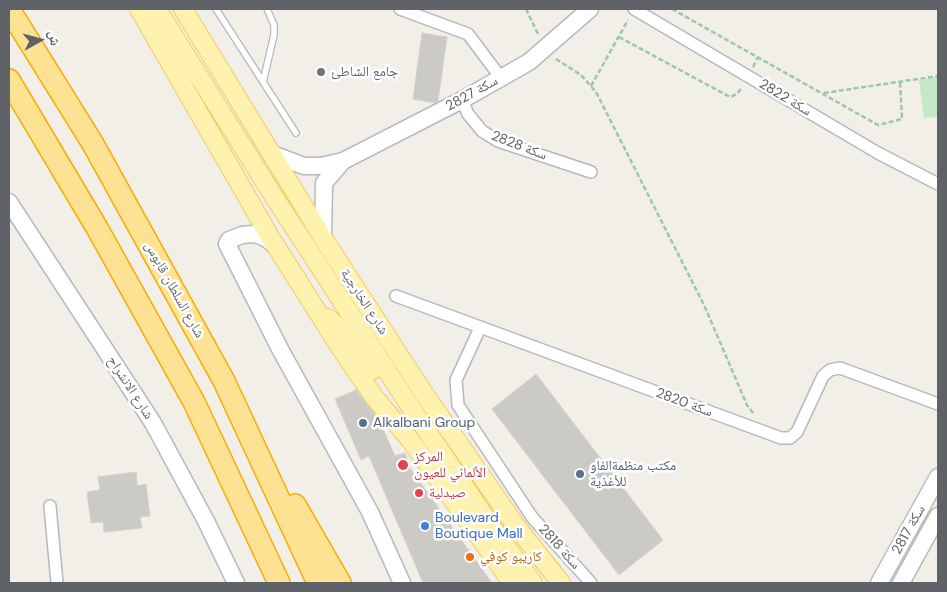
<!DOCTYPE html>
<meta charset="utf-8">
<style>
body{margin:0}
#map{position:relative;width:947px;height:592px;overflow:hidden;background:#f1efe8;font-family:"DM Sans","Noto Naskh Arabic",sans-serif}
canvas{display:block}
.frame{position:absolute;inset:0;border:10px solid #5f6368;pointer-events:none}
.north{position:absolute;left:15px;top:15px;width:50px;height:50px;-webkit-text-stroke:4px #fff;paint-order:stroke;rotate:83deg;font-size:14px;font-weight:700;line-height:20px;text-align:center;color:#5f6368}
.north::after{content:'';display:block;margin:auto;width:18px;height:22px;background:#5f6368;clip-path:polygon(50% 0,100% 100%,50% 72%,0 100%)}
</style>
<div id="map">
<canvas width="947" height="592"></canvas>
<div class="frame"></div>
<div class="north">ش</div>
</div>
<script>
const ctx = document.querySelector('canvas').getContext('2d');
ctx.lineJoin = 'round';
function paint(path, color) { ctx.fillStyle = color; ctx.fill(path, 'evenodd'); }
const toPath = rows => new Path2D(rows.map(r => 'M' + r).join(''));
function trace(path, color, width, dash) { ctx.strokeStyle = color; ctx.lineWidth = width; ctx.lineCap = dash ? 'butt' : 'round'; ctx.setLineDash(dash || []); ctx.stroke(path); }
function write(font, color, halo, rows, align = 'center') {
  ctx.font = font + ' "DM Sans","Noto Naskh Arabic",sans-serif'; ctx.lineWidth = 5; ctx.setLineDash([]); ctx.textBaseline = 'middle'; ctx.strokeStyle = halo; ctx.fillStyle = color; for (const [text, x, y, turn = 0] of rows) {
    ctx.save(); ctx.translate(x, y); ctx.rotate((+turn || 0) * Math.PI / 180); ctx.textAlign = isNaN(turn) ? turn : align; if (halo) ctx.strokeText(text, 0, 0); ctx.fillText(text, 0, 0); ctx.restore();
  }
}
const green = toPath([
 [938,77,938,117,924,118,919,80]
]);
const building = toPath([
 [422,33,447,37,438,101,435,103,413,99,422,33],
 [536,374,663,540,619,575,492,409,536,374],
 [356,390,379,420,395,456,405,453,410,468,492,583,423,583,369,456,361,460,335,399,356,390],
 [136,472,137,486,146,484,150,516,140,517,142,528,104,532,103,522,91,523,87,492,100,490,98,477,136,472]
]);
const path = toPath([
 [526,9,538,34],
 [672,9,878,125,902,119,900,81],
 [619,37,730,97,737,94,742,87],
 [556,59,581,75,596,92,704,305,747,405,754,414],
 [753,67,758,57],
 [591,86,628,20],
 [824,93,938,76]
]);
const lane = toPath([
 [216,9,296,133],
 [263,82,274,35,274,25,267,9]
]);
const street = toPath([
 [400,9,468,34,501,78],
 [634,9,878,153,938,184],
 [462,100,468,114,482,131,498,141,591,172],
 [396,296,781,438,790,438,797,432,823,376,830,370,840,368,938,404],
 [480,328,456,380,458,405,532,517,591,583],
 [50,506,57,583]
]);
const secondary = toPath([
 [272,154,304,166,321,166,343,161,462,100,529,62,590,9],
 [9,202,153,423,206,521,236,583],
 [323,238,324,183,343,161],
 [275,245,264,237,254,234,242,235,229,240,227,244,280,349,370,512,402,583],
 [879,583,938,477],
 [901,583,938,516]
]);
const primary = toPath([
 [139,9,269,235,341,349,375,398,411,441,512,583],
 [157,9,271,192,406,400,500,539,533,583],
 [183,9,323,238,423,392,516,526,561,583],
 [328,318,347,335,373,370]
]);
const highway = toPath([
 [9,9,93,144,224,381,318,583],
 [9,80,97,228,194,402,279,583],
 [295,505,340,583]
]);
const markers = [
 [321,72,5,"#6b7280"],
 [363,423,5,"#5c6f8a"],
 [403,465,6,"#e0444e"],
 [580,474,5,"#5c6f8a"],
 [419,493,5,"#e0444e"],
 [425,526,5,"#3f7fe0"],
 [470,557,5,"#e8710a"]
];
const worshipNames = [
 ["جامع الشاطئ",331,72]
];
const streetNames = [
 ["سكة 2827",472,94,-29],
 ["سكة 2822",785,98,31],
 ["سكة 2828",519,146,21],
 ["شارع السلطان قابوس",174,290,61],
 ["شارع الخارجية",364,302,57],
 ["شارع الانشراح",130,388,57],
 ["سكة 2820",684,403,20],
 ["سكة 2817",909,530,-61],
 ["سكة 2818",559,547,48]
];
const serviceNames = [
 ["Alkalbani Group",373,423],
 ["مكتب منظمةالفاو",590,466],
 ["للأغذية",590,482]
];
const healthNames = [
 ["المركز",414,457],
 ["الألماني للعيون",414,473],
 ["صيدلية",429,493]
];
const shopNames = [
 ["Boulevard",435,518],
 ["Boutique Mall",435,534]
];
const foodNames = [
 ["كاريبو كوفي",480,557]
];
paint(green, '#c5e8c5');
paint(building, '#cccac5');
trace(building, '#d6d1c6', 1);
trace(lane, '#b5b8bc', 8);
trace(street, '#b5b8bc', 14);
trace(secondary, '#b6babf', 19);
trace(primary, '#f2c960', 20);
trace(highway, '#f9ab00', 24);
trace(path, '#9cc7a9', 2.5, [5, 2.5]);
trace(lane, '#fff', 5.5);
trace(street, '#fff', 11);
trace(secondary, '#fff', 16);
trace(primary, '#fff2af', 18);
trace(highway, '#fde293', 21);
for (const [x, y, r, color] of markers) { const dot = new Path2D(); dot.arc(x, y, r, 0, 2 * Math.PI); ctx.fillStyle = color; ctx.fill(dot); trace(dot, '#fff', 2); }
write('14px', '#5b616d', '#fff', worshipNames, 'left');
write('14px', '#5f6368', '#fff', streetNames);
write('14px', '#4e5e75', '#fff', serviceNames, 'left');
write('14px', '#be3a42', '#fff', healthNames, 'left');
write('14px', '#366cbe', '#fff', shopNames, 'left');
write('14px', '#c56008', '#fff', foodNames, 'left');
</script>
